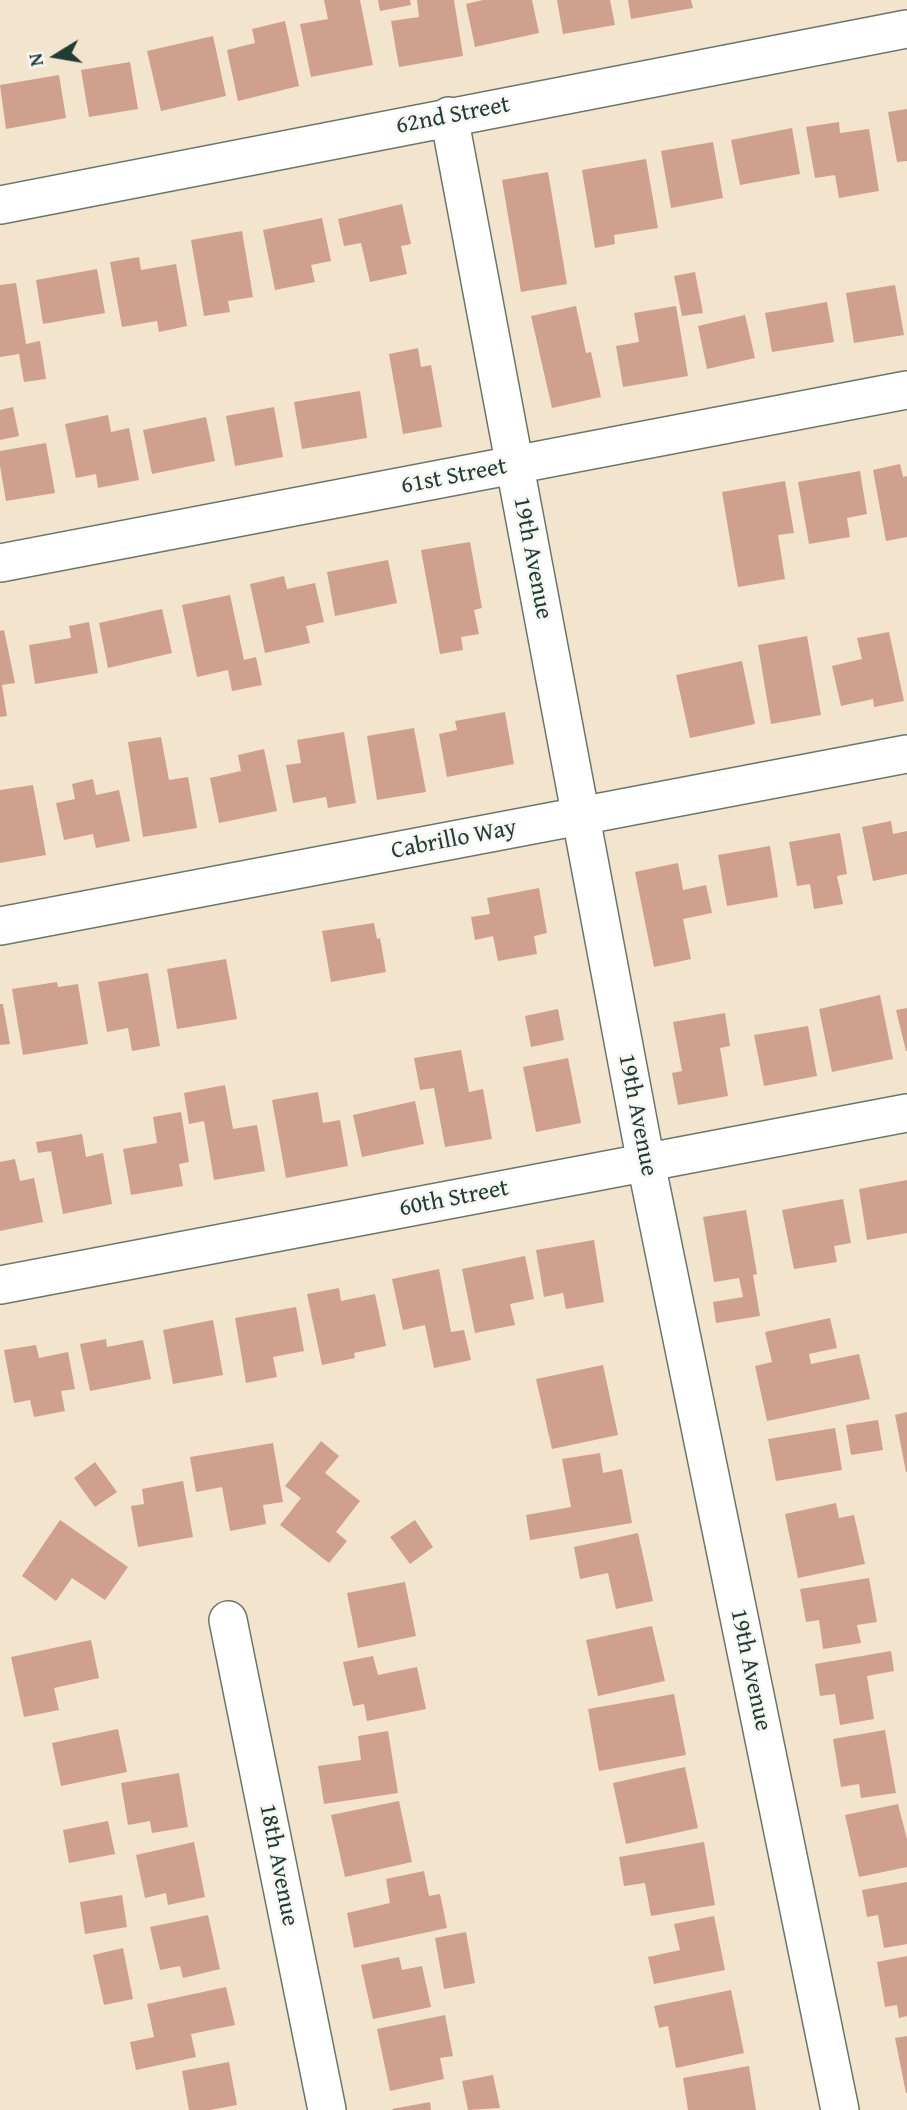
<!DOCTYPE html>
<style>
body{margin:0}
#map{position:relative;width:907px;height:2110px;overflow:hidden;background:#f3e4cd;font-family:"Gentium Book Plus",serif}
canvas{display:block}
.north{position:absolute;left:21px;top:21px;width:70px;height:70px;-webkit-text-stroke:5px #f6f6f2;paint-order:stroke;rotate:259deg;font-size:19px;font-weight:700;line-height:28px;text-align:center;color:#1f3d34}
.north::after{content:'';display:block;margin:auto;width:24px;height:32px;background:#1f3d34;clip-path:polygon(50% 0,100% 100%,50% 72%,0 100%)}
</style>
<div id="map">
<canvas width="907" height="2110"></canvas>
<div class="north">N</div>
</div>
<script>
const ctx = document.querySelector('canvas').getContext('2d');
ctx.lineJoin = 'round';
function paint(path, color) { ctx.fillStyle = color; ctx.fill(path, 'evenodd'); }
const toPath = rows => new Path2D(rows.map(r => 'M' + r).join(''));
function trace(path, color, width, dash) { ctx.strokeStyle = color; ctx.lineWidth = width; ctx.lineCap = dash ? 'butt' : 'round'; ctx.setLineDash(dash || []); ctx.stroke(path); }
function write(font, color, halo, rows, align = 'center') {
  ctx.font = font + ' "Gentium Book Plus",serif'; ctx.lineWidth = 5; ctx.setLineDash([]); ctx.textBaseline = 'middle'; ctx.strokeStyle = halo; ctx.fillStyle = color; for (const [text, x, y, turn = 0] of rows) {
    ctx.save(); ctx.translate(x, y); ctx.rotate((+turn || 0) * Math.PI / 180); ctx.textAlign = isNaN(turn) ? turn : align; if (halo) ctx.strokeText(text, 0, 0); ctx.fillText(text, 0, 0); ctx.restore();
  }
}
const building = toPath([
 [324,0,360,0,373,65,311,77,300,24,328,19],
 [378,0,410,0,411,5,380,11],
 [417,0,454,0,463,56,399,67,391,21,419,17],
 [483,0,532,0,539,33,475,47,466,4],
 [557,0,610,0,615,25,563,34],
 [628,0,691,0,693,8,631,19],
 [285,21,299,86,238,101,227,50,255,43,252,29],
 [213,36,226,96,161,111,147,51],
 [130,62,138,109,89,117,81,70],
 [59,75,66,118,6,129,0,85],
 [907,109,907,161,897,162,888,112],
 [839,122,840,133,869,129,879,191,839,198,835,175,815,178,806,127],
 [792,128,800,174,740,185,731,140],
 [713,142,723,198,671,208,661,151],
 [646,159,658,228,614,235,615,244,595,248,582,170],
 [548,172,567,284,521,292,502,180],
 [402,204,411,244,401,246,407,274,370,282,361,243,344,246,338,219],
 [322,218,331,261,311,265,315,282,275,290,263,230],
 [242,231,253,297,228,301,230,312,204,316,191,240],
 [139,257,141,270,176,264,187,326,159,332,157,321,122,327,110,262],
 [97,269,105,313,43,324,36,280],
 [695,272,703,313,682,316,674,276],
 [16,283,26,344,40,341,46,379,24,382,19,354,0,357,0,285],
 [895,285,904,335,854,343,846,293],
 [827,302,834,342,772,352,765,313],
 [576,306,586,353,591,352,601,397,552,408,531,316],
 [676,306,688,376,623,387,616,346,639,342,634,313],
 [745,315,755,358,707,369,698,326],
 [418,348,421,367,431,365,442,427,403,434,389,354],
 [360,391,367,438,302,449,294,402],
 [13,407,19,436,0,440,0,410],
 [274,407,283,457,235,466,226,416],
 [108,415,111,432,129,428,139,480,98,488,96,474,76,478,65,424],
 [206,417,215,461,152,474,143,430],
 [46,443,55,493,6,501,0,466,0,451],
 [900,464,903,477,907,476,907,537,886,541,873,470],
 [860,471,867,514,847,518,850,537,809,544,798,482],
 [785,481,794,533,778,535,785,579,738,587,722,492],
 [470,542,482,608,474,610,479,634,461,637,463,650,440,654,421,550],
 [388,560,397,603,335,616,327,572],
 [284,576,287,589,315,583,324,622,306,626,310,643,265,653,250,584],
 [230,595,244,660,256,657,262,685,232,691,228,670,197,677,182,605],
 [162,609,172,653,108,668,99,623],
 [89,622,98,673,35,684,29,645,71,638,69,626],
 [4,630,15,683,2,685,7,716,0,717,0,631],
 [889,632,904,701,874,707,873,699,841,706,832,666,862,659,857,638],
 [807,636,821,715,771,724,758,645],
 [742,661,755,724,690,738,676,675],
 [505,712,514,764,447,777,439,734,457,730,455,721],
 [414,728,426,792,377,800,367,736],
 [344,732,356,803,328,808,326,797,293,803,286,765,301,763,297,740],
 [161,737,169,780,188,777,197,828,143,837,128,742],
 [264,749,277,811,219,823,210,778,241,771,238,755],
 [93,779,96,795,119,790,130,841,96,848,93,834,64,840,56,803,75,799,72,784],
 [33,785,46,855,0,863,0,790],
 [891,821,893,834,907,831,907,874,873,881,862,827],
 [840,833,847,874,837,876,843,904,814,909,810,884,797,886,789,842],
 [770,846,778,897,727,906,718,855],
 [678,863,683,890,706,885,712,913,683,919,691,959,654,967,635,872],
 [539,888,547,933,534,936,537,954,498,961,493,936,475,940,471,917,490,914,487,898],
 [374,923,377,939,380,938,386,972,331,982,322,931],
 [226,959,237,1019,177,1029,167,969],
 [148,973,160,1046,132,1051,128,1028,107,1032,98,982],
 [57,982,58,987,78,984,88,1044,23,1055,12,989],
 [880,995,893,1059,832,1072,819,1009],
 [0,1004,3,1004,10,1044,0,1045],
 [907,1008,907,1051,906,1051,896,1010],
 [558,1009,564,1040,531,1047,525,1016],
 [725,1013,730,1046,720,1048,728,1096,678,1105,672,1073,682,1071,673,1022],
 [808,1026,817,1076,764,1086,754,1035],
 [461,1050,469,1092,483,1089,492,1139,445,1147,434,1088,420,1090,414,1058],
 [568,1058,581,1123,536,1132,523,1067],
 [225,1085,233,1129,257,1125,265,1171,214,1180,204,1121,189,1124,184,1093],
 [318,1092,323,1123,340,1120,348,1166,286,1178,272,1100],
 [415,1101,424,1144,362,1157,353,1115],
 [181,1112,189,1162,179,1164,183,1186,131,1195,123,1149,157,1143,153,1117],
 [82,1134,86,1157,103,1153,112,1204,63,1214,51,1151,38,1153,36,1142],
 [15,1159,20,1181,34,1178,43,1222,0,1231,0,1162],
 [907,1180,907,1233,867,1240,859,1189],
 [843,1199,851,1243,834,1246,837,1262,794,1269,782,1210],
 [746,1210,757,1274,753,1275,760,1316,716,1323,713,1302,743,1297,739,1278,714,1282,703,1217],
 [594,1240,604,1302,566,1309,563,1293,544,1297,536,1250],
 [525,1256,534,1299,510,1304,515,1325,475,1333,462,1269],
 [439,1269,451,1332,464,1330,471,1360,434,1368,425,1325,403,1330,392,1279],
 [339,1288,341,1301,375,1294,386,1346,354,1353,355,1358,322,1365,307,1294],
 [296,1307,304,1351,273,1357,277,1377,246,1383,235,1318],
 [830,1318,837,1348,809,1354,811,1364,859,1354,870,1399,767,1421,755,1366,772,1362,765,1332],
 [213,1320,223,1375,173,1384,163,1330],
 [106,1339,107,1347,143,1340,151,1379,90,1391,80,1344],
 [36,1345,39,1358,68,1352,75,1389,61,1391,65,1411,34,1417,30,1400,14,1403,4,1350],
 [603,1365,618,1435,552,1449,536,1379],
 [907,1412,907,1472,906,1472,895,1415],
 [878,1420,883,1450,851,1455,846,1425],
 [835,1428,842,1470,776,1481,768,1439],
 [321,1441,339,1456,325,1473,360,1501,336,1532,347,1541,329,1563,280,1525,301,1498,285,1486],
 [273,1443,283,1502,263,1505,266,1524,230,1531,222,1487,196,1492,190,1457],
 [600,1453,603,1473,622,1469,632,1523,530,1540,526,1515,571,1507,562,1459],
 [95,1462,117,1492,95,1507,74,1478],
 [183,1481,193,1537,138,1547,131,1506,144,1504,142,1489],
 [836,1503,839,1518,854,1515,865,1564,798,1578,785,1514],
 [60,1520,128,1567,105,1600,72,1578,56,1601,22,1576],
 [415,1520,433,1547,410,1564,390,1537],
 [638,1533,653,1601,616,1609,608,1573,580,1579,574,1547],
 [869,1578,877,1622,857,1625,861,1643,823,1649,819,1620,806,1622,800,1589],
 [405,1582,416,1636,358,1648,347,1593],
 [652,1626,665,1681,598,1696,586,1640],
 [91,1640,99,1678,54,1688,59,1710,24,1717,11,1657],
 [891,1651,894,1671,867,1676,874,1719,840,1725,835,1694,820,1696,815,1664],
 [373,1656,378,1675,417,1667,426,1709,367,1721,364,1704,353,1706,343,1662],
 [674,1694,686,1755,599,1771,588,1709],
 [118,1729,127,1772,61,1786,52,1743],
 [885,1730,896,1793,861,1798,859,1784,841,1787,833,1739],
 [388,1731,398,1793,324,1804,318,1766,361,1760,358,1736],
 [685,1767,698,1828,626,1844,613,1783],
 [179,1773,188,1827,152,1833,150,1821,128,1825,121,1783],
 [399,1801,412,1862,345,1877,331,1815],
 [898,1804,907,1839,907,1867,859,1877,845,1815],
 [108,1821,115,1854,69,1863,63,1830],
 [194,1842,205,1897,168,1905,166,1893,145,1898,136,1855],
 [704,1842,715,1905,651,1916,645,1883,624,1886,619,1857],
 [424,1871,429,1896,440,1894,447,1928,354,1948,347,1913,390,1903,386,1879],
 [907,1882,907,1944,884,1948,878,1915,867,1917,862,1890],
 [122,1895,127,1927,85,1934,80,1902],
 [208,1915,220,1969,183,1978,180,1966,160,1970,150,1927],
 [714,1916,725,1970,654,1984,648,1957,680,1950,674,1924],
 [466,1932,475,1983,444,1989,435,1938],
 [123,1948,133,1999,104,2005,93,1955],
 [907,1956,907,2016,899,2018,897,2005,885,2007,877,1962],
 [399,1957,402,1970,422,1966,431,2007,373,2019,361,1965],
 [226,1987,235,2025,191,2034,196,2057,136,2070,130,2042,154,2037,147,2004],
 [731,1990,744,2053,676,2068,668,2026,659,2028,654,2006],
 [445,2015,453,2056,440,2058,444,2079,390,2091,377,2029],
 [907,2036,907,2093,906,2093,895,2038],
 [229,2062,237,2105,210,2110,189,2110,182,2071],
 [749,2066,756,2110,688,2110,683,2078],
 [493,2075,500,2108,468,2110,462,2081],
 [430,2102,431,2110,393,2110,392,2109]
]);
const street = toPath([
 [449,116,646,1163,840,2110],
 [0,205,907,29],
 [0,563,907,390],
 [0,926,907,754],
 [0,1285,907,1113],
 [228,1620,327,2110]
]);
const streetNames = [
 ["62nd Street",453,116,-11],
 ["61st Street",454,477,-11],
 ["19th Avenue",532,558,79],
 ["Cabrillo Way",454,840,-11],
 ["19th Avenue",637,1115,79],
 ["60th Street",454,1199,-11],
 ["19th Avenue",750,1670,78],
 ["18th Avenue",278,1865,79]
];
paint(building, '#d0a08f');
trace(street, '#69776a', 40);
trace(street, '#fff', 37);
write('24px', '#1f3d34', '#f6f6f2', streetNames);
</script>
